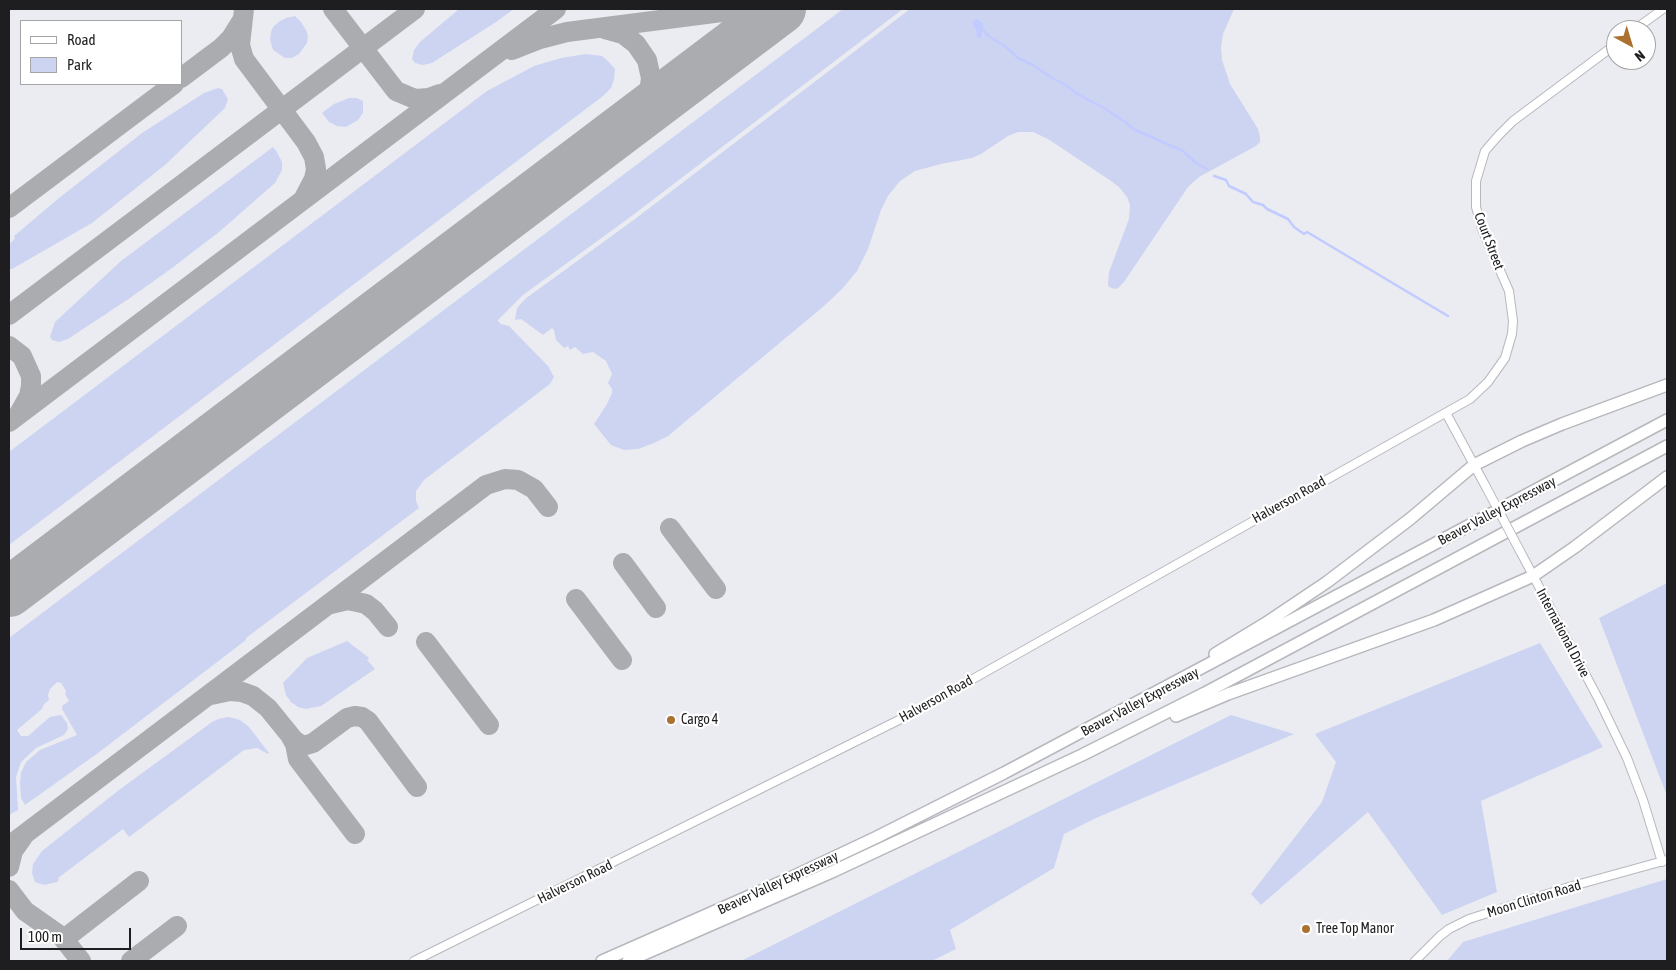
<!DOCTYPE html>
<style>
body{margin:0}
#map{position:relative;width:1676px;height:970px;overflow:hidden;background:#ebecf1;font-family:"Asap Condensed",sans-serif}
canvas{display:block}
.frame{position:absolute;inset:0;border:10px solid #1e1e20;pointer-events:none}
.legend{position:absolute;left:20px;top:20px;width:162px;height:65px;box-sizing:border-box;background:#fff;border:1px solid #a5a5a6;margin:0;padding:6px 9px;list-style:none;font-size:15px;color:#1e1e20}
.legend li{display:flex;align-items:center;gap:10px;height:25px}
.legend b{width:25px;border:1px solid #a5a5a6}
.north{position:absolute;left:1606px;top:20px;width:50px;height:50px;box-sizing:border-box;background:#fff;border:1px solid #a5a5a6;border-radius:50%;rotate:141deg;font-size:14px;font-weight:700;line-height:20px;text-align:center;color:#1e1e20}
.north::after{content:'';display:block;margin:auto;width:18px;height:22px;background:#ab7130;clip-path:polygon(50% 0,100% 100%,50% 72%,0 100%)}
.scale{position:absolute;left:20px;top:928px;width:111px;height:22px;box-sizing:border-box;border:2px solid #1e1e20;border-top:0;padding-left:6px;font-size:15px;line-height:18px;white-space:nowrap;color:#1e1e20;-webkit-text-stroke:4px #fff;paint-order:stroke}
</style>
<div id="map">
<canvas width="1676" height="970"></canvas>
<div class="frame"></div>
<ul class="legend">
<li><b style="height:6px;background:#fff"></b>Road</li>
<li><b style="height:14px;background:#cdd4f2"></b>Park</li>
</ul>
<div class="north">N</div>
<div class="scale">100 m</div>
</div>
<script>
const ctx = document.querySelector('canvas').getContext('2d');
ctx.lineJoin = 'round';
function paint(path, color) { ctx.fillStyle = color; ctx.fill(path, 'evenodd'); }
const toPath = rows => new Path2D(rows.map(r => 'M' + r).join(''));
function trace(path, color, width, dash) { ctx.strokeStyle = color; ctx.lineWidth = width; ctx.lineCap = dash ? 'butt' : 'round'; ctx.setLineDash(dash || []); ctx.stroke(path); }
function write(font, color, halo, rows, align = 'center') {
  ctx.font = font + ' "Asap Condensed",sans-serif'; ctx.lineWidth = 4.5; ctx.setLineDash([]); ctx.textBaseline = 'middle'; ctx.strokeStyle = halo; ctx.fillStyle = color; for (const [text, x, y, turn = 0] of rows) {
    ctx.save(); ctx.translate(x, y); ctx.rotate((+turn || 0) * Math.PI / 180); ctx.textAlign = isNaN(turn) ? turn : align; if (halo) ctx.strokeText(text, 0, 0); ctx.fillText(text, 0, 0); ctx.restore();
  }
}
const green = toPath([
 [459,9,514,9,496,22,432,63,423,65,415,63,412,59,414,50,420,42],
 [843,9,903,9,629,218,523,295,498,320,498,321,501,324,509,326,548,366,554,377,550,384,424,480,416,491,416,501,419,508,246,638,246,640,98,753,25,805,21,798,20,782,21,773,26,762,40,750,77,735,62,709,62,706,69,701,65,694,66,691,61,683,57,682,50,689,48,695,49,700,44,704,42,709,17,730,21,736,28,736,50,717,61,715,67,723,68,729,64,735,36,748,21,762,16,777,18,810,9,815,9,638],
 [910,9,1234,9,1223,34,1221,47,1222,60,1230,84,1258,129,1260,137,1260,142,1256,146,1199,177,1188,187,1124,282,1118,288,1115,289,1109,287,1108,285,1109,272,1129,219,1130,205,1127,197,1120,188,1111,181,1048,139,1033,132,1018,132,1008,136,981,154,972,158,941,164,915,171,900,181,888,196,881,210,868,249,857,271,842,289,824,306,668,436,654,443,638,449,624,450,611,445,594,424,607,404,612,393,612,389,608,383,612,374,606,361,593,352,583,354,575,347,570,350,568,346,564,348,556,340,554,330,552,328,543,335,521,319,515,320,517,308,525,299,635,219],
 [295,16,301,22,306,30,308,36,307,43,299,54,292,58,285,58,273,50,270,40,271,32,273,27,280,21,286,18],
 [586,54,602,56,609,62,615,69,614,79,611,88,603,96,9,545,9,452,487,91,534,66,561,58],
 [218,88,222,89,228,99,225,108,165,165,92,223,12,269,9,269,9,245,15,238,14,236,59,198,142,133,204,93],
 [349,98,357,98,363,101,363,113,358,120,346,127,337,126,329,122,322,113,334,104],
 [273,147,277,152,282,162,282,170,275,183,219,232,172,268,130,298,68,339,59,342,52,340,50,337,55,322,121,261],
 [1667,583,1667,796,1599,618],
 [347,641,368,657,369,659,367,660,375,669,321,706,306,709,298,707,291,702,286,695,283,683,307,658],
 [1540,643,1603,747,1481,801,1497,892,1442,915,1368,812,1261,905,1251,894,1322,802,1336,762,1315,734],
 [1231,715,1294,734,1096,818,1064,834,1054,868,950,930,956,949,932,961,741,961],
 [229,717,240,720,249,727,269,753,268,754,257,748,244,750,129,837,123,829,58,878,59,880,57,882,44,885,35,882,32,873,33,864,42,851,119,790,212,722,218,719],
 [1667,879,1667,961,1447,961,1463,942]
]);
const water = toPath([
 [975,19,979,20,983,24,981,39,977,37,976,29,972,24]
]);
const stream = toPath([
 [983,29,987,35,1006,47,1018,58,1033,65,1052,78,1064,84,1079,95,1104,108,1125,122,1133,129,1183,151,1196,163,1207,169],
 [1214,176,1226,180,1229,186,1246,194,1253,202,1263,205,1267,209,1288,219,1294,227,1304,234,1307,232,1448,316]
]);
const taxiway = toPath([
 [244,9,240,45,244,59,306,142,314,157,316,169,314,179,305,196],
 [333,9,396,91,415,99,429,98,440,94],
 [605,29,623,34,636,44,647,60,651,78,649,93,641,109,611,137],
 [512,50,540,39,567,32,745,9],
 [181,78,221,48,231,38,241,22],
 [9,208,174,84],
 [9,315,415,9],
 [9,346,22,356,31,376,31,386,29,396,20,412],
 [9,422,556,9],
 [670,528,716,589],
 [623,563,656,608],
 [576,599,622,660],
 [331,604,348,600,366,604,375,611,388,627],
 [426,642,489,725],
 [211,695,230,691,242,692,253,696,268,708,294,740,303,746,313,743,347,718,355,716,362,717,368,721,417,787],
 [291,737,295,744,298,759,355,834],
 [9,846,486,485,505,479,518,480,534,489,548,507],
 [9,867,13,851,23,837],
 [9,890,25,911,62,937,81,961],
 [64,939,139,881],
 [131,961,177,926]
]);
const runway = toPath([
 [9,592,781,9]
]);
const minor = toPath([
 [1634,30,1663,9],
 [1446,413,1486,487],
 [1520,551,1599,700,1627,758,1643,800,1662,862],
 [414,961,909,715,1470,399,1488,382,1505,358,1512,334,1513,321,1509,291,1482,229,1476,207,1476,181,1485,151,1498,136,1513,121,1616,44],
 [1415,961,1440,936,1449,929,1469,919,1569,887,1667,860]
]);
const highway = toPath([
 [1215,654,1266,623,1327,582,1410,519,1474,465,1522,441,1562,424,1667,385],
 [1176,716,1228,694,1434,620,1533,576,1575,547,1667,477],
 [602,961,788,879,877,837,1004,773,1667,420],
 [628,961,834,871,1082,755,1205,693,1667,446]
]);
const minorBridge = toPath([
 [1486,487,1520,551]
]);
const markers = [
 [671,720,5,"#ab7130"],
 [1306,929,5,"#ab7130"]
];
const streetNames = [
 ["Court Street",1489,241,69],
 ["Halverson Road",1289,500,-29],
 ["Beaver Valley Expressway",1497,511,-28],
 ["International Drive",1563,633,62],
 ["Halverson Road",936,699,-29],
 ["Beaver Valley Expressway",1140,702,-28],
 ["Halverson Road",575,882,-26],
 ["Beaver Valley Expressway",778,883,-25],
 ["Moon Clinton Road",1534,899,-17]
];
const poiNames = [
 ["Cargo 4",681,720],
 ["Tree Top Manor",1316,929]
];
paint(green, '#cdd4f2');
paint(water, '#c1cbff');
trace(stream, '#c1cbff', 2.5);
trace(taxiway, '#abacb0', 20);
trace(runway, '#abacb0', 50);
trace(minor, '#b6b8bd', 10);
trace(highway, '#b6b8bd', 14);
trace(minor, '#fff', 8);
trace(highway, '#fff', 11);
trace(minorBridge, '#b6b8bd', 10, []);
trace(minorBridge, '#fff', 8);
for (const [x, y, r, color] of markers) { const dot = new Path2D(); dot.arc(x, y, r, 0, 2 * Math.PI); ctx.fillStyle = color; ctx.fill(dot); trace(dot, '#fff', 2); }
write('14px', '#1e1e20', '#fff', streetNames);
write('14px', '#1e1e20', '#fff', poiNames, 'left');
</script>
